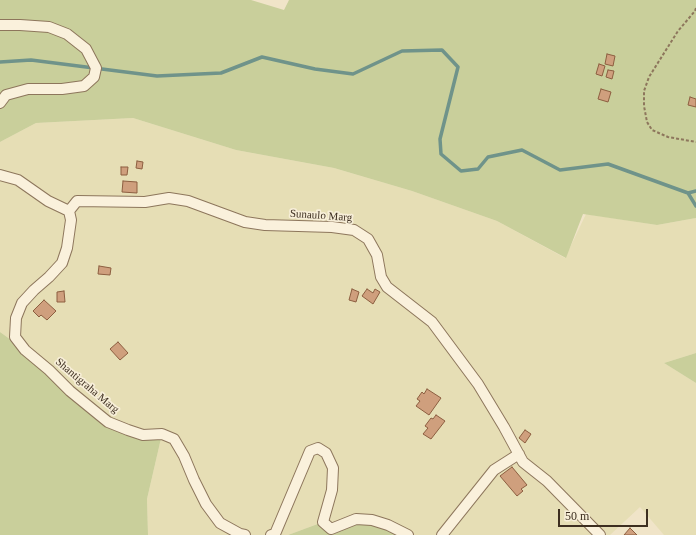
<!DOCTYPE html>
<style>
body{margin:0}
#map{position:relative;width:696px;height:535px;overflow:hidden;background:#f0e4c8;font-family:"Times New Roman",serif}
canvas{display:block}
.scale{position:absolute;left:558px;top:509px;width:90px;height:18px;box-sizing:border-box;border:2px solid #3d2e20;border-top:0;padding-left:5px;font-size:12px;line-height:14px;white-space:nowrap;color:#3d2e20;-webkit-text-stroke:3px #f7eed8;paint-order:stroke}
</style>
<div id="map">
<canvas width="696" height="535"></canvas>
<div class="scale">50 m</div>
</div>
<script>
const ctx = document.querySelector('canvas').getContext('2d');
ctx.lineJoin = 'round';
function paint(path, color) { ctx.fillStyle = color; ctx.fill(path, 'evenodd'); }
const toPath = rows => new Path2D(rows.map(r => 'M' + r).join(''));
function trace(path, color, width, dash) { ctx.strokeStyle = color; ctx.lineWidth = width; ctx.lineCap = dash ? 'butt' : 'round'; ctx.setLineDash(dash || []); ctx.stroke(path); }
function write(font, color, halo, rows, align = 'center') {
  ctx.font = font + ' "Times New Roman",serif'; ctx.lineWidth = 3.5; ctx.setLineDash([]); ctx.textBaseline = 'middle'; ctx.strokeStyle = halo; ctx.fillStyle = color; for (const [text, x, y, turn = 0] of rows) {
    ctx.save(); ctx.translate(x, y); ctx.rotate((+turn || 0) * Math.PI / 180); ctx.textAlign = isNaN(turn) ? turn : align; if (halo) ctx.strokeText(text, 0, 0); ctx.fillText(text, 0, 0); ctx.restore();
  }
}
const farmland = toPath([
 [133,118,236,150,334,168,412,191,497,221,565,258,586,214,657,225,696,218,696,353,664,363,696,383,696,535,664,535,640,507,610,535,408,535,323,522,288,535,148,535,147,499,162,434,143,435,108,422,25,350,0,332,0,142,36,123]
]);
const green = toPath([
 [0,0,251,0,284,10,289,0,696,0,696,218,657,225,583,214,566,258,497,221,412,191,334,168,236,150,133,118,36,123,0,142],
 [0,332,25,350,70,391,128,430,162,434,147,499,148,535,0,535],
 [696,353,696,383,664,363],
 [356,519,408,535,288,535,323,522,331,529]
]);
const stream = toPath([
 [0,62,31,60,157,76,221,73,262,57,315,69,353,74,402,51,442,50,458,67,440,139,441,154,461,171,478,169,488,157,522,150,560,170,608,164,688,193,696,206],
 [688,193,696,191]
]);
const building = toPath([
 [607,54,615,56,613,66,605,64,607,54],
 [599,64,605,66,602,76,596,74,599,64],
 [608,70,614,71,612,79,606,77,608,70],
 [601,89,611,92,608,102,598,99,601,89],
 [690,97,696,99,696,107,688,105,690,97],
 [137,161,143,162,142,169,136,168,137,161],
 [121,167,128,167,127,175,121,175,121,167],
 [123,181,137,182,137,193,122,192,123,181],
 [99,266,111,268,110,275,98,274,99,266],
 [352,289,359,292,356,302,349,300,352,289],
 [367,289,373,293,375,289,380,292,373,304,362,296,367,289],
 [64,291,65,302,57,302,57,292,64,291],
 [44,300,56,311,47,320,41,315,39,317,33,311,44,300],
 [118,342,128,353,120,360,110,349,118,342],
 [427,389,441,398,429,415,416,406,420,401,417,399,422,392,424,394,427,389],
 [436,415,445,421,431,439,423,434,428,428,425,426,431,418,433,419,436,415],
 [525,430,531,434,525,443,519,438,525,430],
 [512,467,527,485,521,489,523,491,517,496,500,476,512,467],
 [630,528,637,535,624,535,630,528]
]);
const path = toPath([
 [696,8,695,11,678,31,671,42,649,77,644,91,644,106,647,122,652,130,668,137,696,142]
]);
const street = toPath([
 [0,25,20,25,49,27,67,34,86,49,96,68,94,77,84,86,62,89,28,89,6,95,0,103],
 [0,175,18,180,48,201,69,211],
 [69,211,77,201,145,202,169,198,188,201,245,222,265,225,332,227,354,230,368,239,377,255,381,277,387,287,432,322,478,384,504,427,523,462,547,481,600,535],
 [69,211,71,220,67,248,62,263,49,277,34,290,22,303,16,318,15,337,25,350,49,370,70,391,108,422,128,430,143,435,162,434,174,439,184,456,194,480,206,504,220,523,240,534,245,535],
 [271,535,275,534,310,451,318,448,326,453,333,468,332,490,323,522,331,529,356,519,372,520,388,525,408,535],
 [442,535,494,470,519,454]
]);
const streetNames = [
 ["Sunaulo Marg",321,216,4],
 ["Shantigraha Marg",87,386,40]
];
paint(farmland, '#e6deb5');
paint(green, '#c9cf9b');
trace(stream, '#6f938a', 3.5);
paint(building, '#cf9f7d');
trace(building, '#8d5f41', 1);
trace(street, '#8d765c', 12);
trace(path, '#8d765c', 2, [3, 2]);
trace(street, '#faf1dc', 10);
write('11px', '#3d2e20', '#f7eed8', streetNames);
</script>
